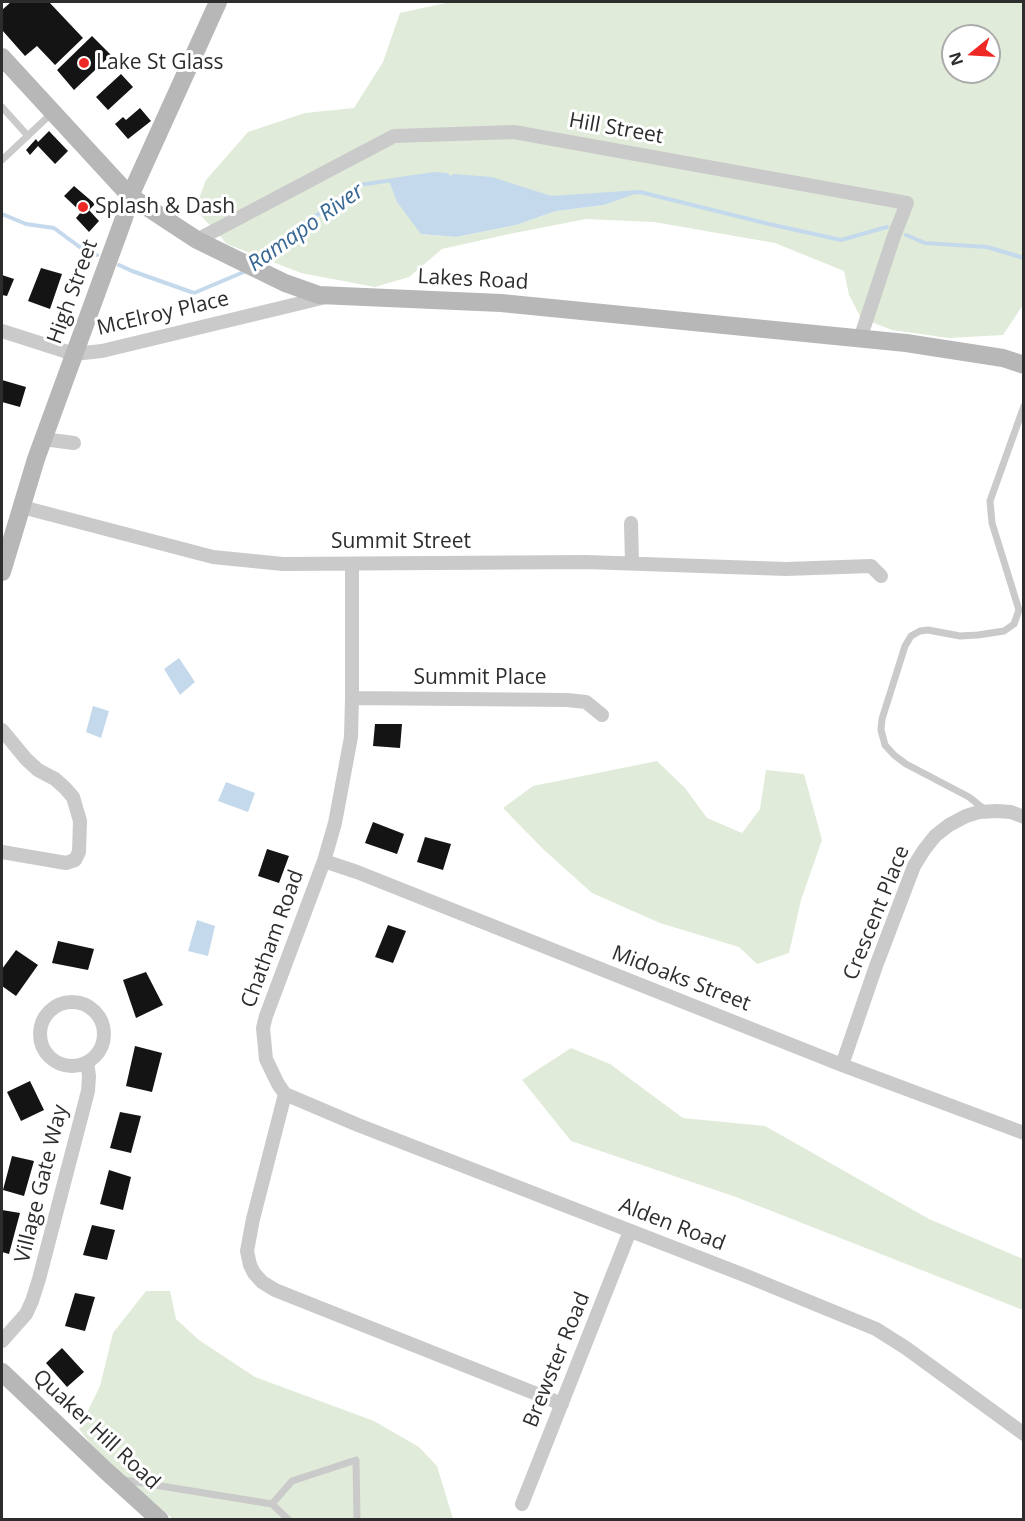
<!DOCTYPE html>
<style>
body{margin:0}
#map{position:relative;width:1025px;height:1521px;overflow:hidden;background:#fff;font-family:"Open Sans",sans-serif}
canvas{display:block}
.frame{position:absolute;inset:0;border:3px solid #2d2d2d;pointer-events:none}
.north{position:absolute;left:941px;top:24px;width:60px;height:60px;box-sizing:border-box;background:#fff;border:2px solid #ababab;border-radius:50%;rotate:252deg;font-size:16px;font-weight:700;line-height:24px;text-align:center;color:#2d2d2d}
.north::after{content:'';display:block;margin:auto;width:21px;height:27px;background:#ee2824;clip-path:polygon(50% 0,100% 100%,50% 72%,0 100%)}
</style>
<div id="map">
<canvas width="1025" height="1521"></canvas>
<div class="frame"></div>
<div class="north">N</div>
</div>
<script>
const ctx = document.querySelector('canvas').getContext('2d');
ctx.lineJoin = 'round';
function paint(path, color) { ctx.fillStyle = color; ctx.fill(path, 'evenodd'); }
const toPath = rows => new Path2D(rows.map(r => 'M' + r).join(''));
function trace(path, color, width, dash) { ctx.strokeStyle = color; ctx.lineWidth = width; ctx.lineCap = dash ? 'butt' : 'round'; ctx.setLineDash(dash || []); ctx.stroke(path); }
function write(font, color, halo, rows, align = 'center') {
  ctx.font = font + ' "Open Sans",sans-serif'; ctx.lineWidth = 6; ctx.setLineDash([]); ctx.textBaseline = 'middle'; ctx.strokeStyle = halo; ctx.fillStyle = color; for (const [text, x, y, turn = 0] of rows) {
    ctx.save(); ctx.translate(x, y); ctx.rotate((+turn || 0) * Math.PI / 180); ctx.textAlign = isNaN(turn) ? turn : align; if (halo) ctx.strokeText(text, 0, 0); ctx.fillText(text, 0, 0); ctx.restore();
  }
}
const green = toPath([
 [450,2,1023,2,1023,305,1003,335,949,338,892,330,861,318,849,295,844,271,775,243,654,222,586,219,509,234,442,249,409,277,375,287,301,273,227,244,195,209,206,180,248,132,305,113,354,108,383,62,400,13],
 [953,36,989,36,989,72,953,72],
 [491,179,551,198,637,192,604,205,556,211,516,225,456,237,421,234],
 [657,761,685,788,707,818,742,833,760,809,766,770,804,774,822,840,801,900,789,953,757,964,739,947,660,923,592,893,543,849,503,808,533,786],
 [571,1048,610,1064,683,1118,765,1126,929,1219,1023,1259,1023,1310,736,1197,571,1141,522,1080],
 [146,1291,170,1291,176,1319,199,1340,255,1377,374,1421,419,1447,437,1466,453,1519,173,1519,96,1451,79,1429,100,1386,113,1333]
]);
const water = toPath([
 [434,174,491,179,551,198,640,192,604,205,556,211,516,225,456,237,421,234,397,202,389,181],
 [179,658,195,682,180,695,164,669],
 [93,706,109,711,101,738,86,732],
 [226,782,255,793,248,812,218,801],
 [197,920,215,926,208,956,188,951]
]);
const stream = toPath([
 [454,176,491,179,551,198,640,192,769,224,841,240,887,227],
 [2,214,26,224,54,228,81,248,97,255],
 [906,235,925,243,987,247,1024,258],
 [257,264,303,225,359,185,434,174,447,175],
 [119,265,132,271,194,293,246,271]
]);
const building = toPath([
 [11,2,49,2,83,38,55,65,37,46,25,56,2,30,2,10],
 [92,36,111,55,74,90,57,70],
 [121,74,133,87,108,110,96,97],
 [140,108,151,121,128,139,115,124,123,117,126,120],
 [49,131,68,151,55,164,38,146,30,155,26,150,36,139,38,142],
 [74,186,95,204,89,210,99,221,89,232,76,218,81,212,64,196],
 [41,268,62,274,50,309,28,301],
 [2,275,14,279,7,296,2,295],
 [2,380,26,387,20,407,2,402],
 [375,724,402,724,400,748,373,746],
 [373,822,404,834,397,854,365,843],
 [425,837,451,844,443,870,417,862],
 [267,849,289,856,279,883,258,876],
 [388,925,406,931,393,963,375,957],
 [58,941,94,949,88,970,52,963],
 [16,950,38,965,16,996,2,986,2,969],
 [146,972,163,1005,136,1018,123,980],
 [135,1046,162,1053,152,1092,126,1086],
 [30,1081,44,1110,21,1121,7,1092],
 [120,1112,141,1116,131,1153,110,1148],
 [12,1156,34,1161,24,1196,3,1190],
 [109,1170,131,1177,123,1210,100,1204],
 [2,1210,20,1213,9,1254,2,1252],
 [92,1225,115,1230,107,1260,83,1255],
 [75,1293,95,1297,85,1331,65,1326],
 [62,1348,84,1372,67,1387,46,1363]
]);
const lane = toPath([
 [2,107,28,136],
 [2,160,52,113],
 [984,809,969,797,906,764,894,755,885,745,881,730,882,719,905,646,911,636,920,631,928,630,960,636,978,635,1004,631,1014,624,1019,610,992,523,990,501,1024,406],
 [124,1480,272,1504],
 [289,1520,272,1504,292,1481,356,1460,357,1520]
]);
const street = toPath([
 [197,240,394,136,514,132,907,203,894,236,860,339],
 [2,331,74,354,102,351,326,297],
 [43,439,74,443],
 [22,507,213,557,283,564,586,562,786,569,871,566,881,576],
 [631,523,632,563],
 [352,564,352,698,351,737,335,823,324,861,266,1016,263,1028,266,1059,278,1084,285,1094,253,1219,247,1251,250,1265,254,1273,262,1282,275,1290,562,1404],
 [352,698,567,700,586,702,602,715],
 [2,730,26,759,38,770,55,779,65,788,73,797,80,821,79,852,75,860,66,863,2,852],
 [324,861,357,872,842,1065,1024,1133],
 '40 1034a32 32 0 1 1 64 0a32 32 0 1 1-64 0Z',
 [842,1065,876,966,914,866,924,850,935,836,949,825,966,816,979,812,997,811,1011,812,1024,817],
 [285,1094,358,1125,744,1275,876,1329,906,1348,1024,1434],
 [2,1341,26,1314,32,1301,39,1279,88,1091,89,1076,87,1062],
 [522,1504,630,1231]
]);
const secondary = toPath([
 [2,57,130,196,197,240,285,283,319,295,501,303,906,343,1003,358,1024,365],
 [2,572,36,459,124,218,130,196,218,2],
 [2,1372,105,1470,160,1520]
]);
const markers = [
 [84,63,6,"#ee2824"],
 [83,207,6,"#ee2824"]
];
const poiNames = [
 ["Lake St Glass",96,63],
 ["Splash & Dash",95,207]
];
const streetNames = [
 ["Hill Street",616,129,10],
 ["Lakes Road",473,280,3],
 ["High Street",73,292,-70],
 ["McElroy Place",163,314,-13],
 ["Summit Street",401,542],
 ["Summit Place",480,678],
 ["Crescent Place",877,913,-68],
 ["Chatham Road",273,939,-70],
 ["Midoaks Street",681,979,21],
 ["Village Gate Way",42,1184,-76],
 ["Alden Road",672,1225,21],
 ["Brewster Road",557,1360,-68],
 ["Quaker Hill Road",96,1430,43]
];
const waterNames = [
 ["Ramapo River",306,228,-35]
];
paint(green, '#e1ebd9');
paint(water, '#c4d9ec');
trace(stream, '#c4d9ec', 4);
paint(building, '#141414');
trace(lane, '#cacaca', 7);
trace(street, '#cacaca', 14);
trace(secondary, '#b7b7b7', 18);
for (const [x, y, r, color] of markers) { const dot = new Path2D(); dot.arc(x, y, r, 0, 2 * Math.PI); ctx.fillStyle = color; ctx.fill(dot); trace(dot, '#fff', 2); }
write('21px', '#2d2d2d', '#fff', poiNames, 'left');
write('21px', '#2d2d2d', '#fff', streetNames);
write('italic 22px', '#376792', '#fff', waterNames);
</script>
